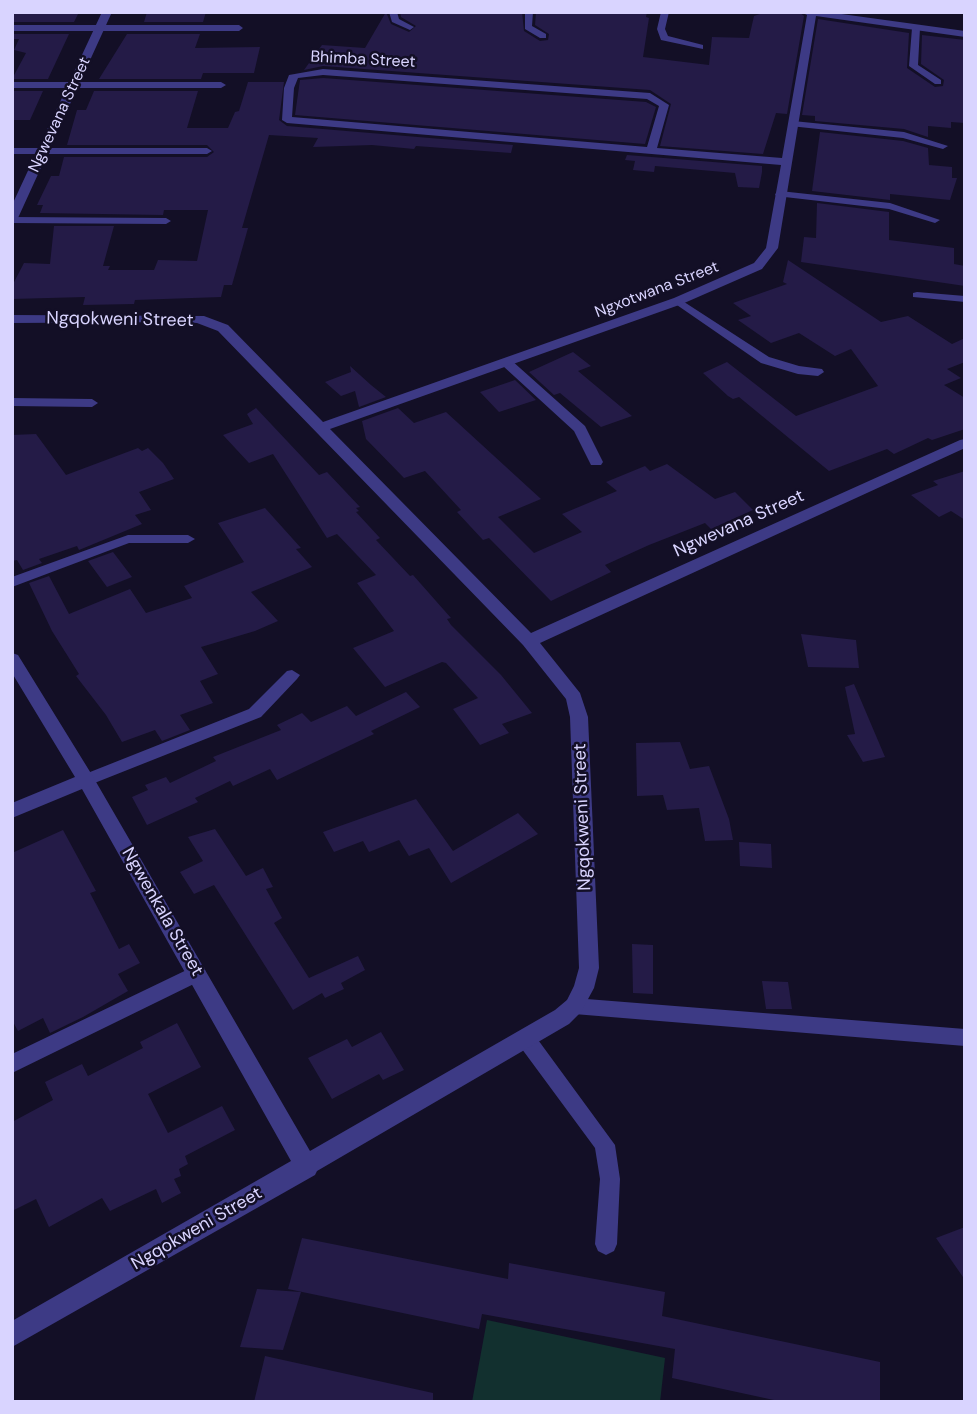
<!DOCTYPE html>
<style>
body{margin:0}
#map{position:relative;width:977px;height:1414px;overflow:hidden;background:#130f26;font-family:"DM Sans",sans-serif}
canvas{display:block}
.frame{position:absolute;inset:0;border:14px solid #d9d4ff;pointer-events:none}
</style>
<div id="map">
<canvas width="977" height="1414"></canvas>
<div class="frame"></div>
</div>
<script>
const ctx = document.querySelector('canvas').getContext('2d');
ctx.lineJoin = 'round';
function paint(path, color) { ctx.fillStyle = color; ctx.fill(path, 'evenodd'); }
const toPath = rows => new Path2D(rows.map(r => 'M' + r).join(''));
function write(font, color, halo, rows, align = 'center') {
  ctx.font = font + ' "DM Sans",sans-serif'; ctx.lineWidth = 5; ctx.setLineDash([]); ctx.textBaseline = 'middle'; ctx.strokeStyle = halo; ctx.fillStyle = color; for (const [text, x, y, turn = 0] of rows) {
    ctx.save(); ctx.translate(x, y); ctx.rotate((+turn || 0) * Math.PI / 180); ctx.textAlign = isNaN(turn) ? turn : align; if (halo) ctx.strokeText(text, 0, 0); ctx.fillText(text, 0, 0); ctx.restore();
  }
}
const green = toPath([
 [487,1320,665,1358,660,1402,472,1402]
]);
const building = toPath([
 [12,12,79,12,74,22,12,22],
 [147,12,206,12,203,22,144,22],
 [386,12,391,24,409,32,416,26,401,17,400,12,522,12,524,31,540,41,548,40,549,34,535,25,536,12,647,12,646,17,649,18,643,57,709,65,712,37,749,38,754,16,760,14,799,12,804,16,787,114,776,113,763,154,660,146,671,104,650,90,323,66,304,70,322,45,365,48],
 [818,19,909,33,907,68,935,87,943,86,944,80,921,64,922,35,965,40,965,123,951,122,951,128,928,126,928,137,904,129,815,121,815,116,802,115],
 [12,34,69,34,48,79,12,79,26,53,14,50,19,39,12,39],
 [127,34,200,34,195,48,260,47,254,73,203,73,201,79,99,79],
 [323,78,646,102,656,107,645,144,295,115,300,80],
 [248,82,284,82,279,120,287,126,513,145,511,153,416,146,414,149,372,145,313,147,318,138,269,135,242,228,248,228,232,285,224,285,221,297,135,300,134,304,83,305,85,297,12,299,12,286,24,263,50,264,54,226,114,226,103,266,110,266,108,270,154,270,158,260,197,261,208,210,164,210,163,215,40,213,43,205,37,205,51,176,59,176,64,157,207,157,214,152,207,145,67,145,77,110,86,110,94,91,198,91,187,128,228,128,235,112,239,111],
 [12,91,43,91,30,120,12,120],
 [820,132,903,141,928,148,929,165,952,167,952,178,957,178,950,200,890,194,890,200,812,191],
 [627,155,762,166,762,172,759,188,738,187,735,173,655,166,654,172,633,170,635,161,625,160],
 [817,203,889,212,889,240,954,248,954,264,965,266,965,286,801,262,804,237,816,238],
 [788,260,881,322,908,316,952,344,965,338,965,362,947,369,961,378,944,385,965,398,965,429,932,440,928,438,894,454,887,449,829,471,739,397,733,399,728,396,703,373,727,362,796,416,878,386,851,349,835,356,799,333,771,343,738,320,751,316,733,303,787,284,783,282],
 [573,352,591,366,578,371,632,416,601,427,560,393,554,395,529,372],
 [350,366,371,385,386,397,359,407,355,391,341,396,325,382,351,372],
 [515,380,536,400,499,412,480,392],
 [256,408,319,475,327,472,360,507,356,508,359,511,356,512,380,538,376,540,410,576,413,575,451,618,447,619,451,625,501,675,532,713,502,724,509,733,480,745,453,709,478,698,446,663,442,662,385,687,353,648,394,631,357,583,376,575,337,534,327,538,273,454,249,463,223,435,253,424,247,414],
 [398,408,414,423,446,412,541,499,498,517,534,553,582,532,562,514,617,491,606,482,645,466,650,471,667,464,715,499,735,492,753,510,711,529,705,523,649,545,605,565,611,572,551,601,489,538,483,540,457,512,461,510,425,471,404,478,366,439,362,421],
 [36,434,66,475,138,448,142,451,148,448,163,463,174,479,139,492,151,510,135,515,142,524,79,550,77,546,39,559,42,563,23,570,17,560,12,561,12,435],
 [965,471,965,520,951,511,939,517,911,495,938,485,933,481],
 [265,508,301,548,296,549,312,567,251,592,278,621,255,631,201,647,218,674,200,681,213,703,180,715,190,730,162,741,155,730,122,742,106,715,76,676,79,674,52,631,29,583,49,576,69,614,130,589,146,613,192,598,184,586,244,562,218,523],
 [113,552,132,577,107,587,88,561],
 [801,634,856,640,859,668,808,667],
 [854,684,885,757,863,762,847,735,855,734,845,687],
 [406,692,420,707,371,731,374,734,277,780,270,769,233,786,230,781,195,798,198,802,147,825,132,797,148,790,145,785,166,777,170,783,216,761,213,757,281,730,277,725,302,713,311,722,347,706,356,716],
 [680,742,690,769,709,766,729,819,733,840,705,841,699,808,667,810,663,795,637,796,636,743],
 [416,799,453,851,518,813,538,834,451,883,429,848,409,856,399,840,369,852,363,841,334,852,323,832],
 [215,829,246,876,263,868,273,887,266,889,282,918,274,923,309,978,358,956,365,970,341,983,344,989,325,998,322,993,293,1010,214,885,194,894,180,872,203,861,188,837],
 [63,830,96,891,90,893,119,949,129,944,140,963,118,974,128,991,83,1017,50,1033,43,1018,18,1031,12,1020,12,853],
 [739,842,771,844,772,868,740,866],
 [632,944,653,945,653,994,633,993],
 [762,981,788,982,792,1009,766,1009],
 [177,1023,201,1067,148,1094,168,1133,222,1106,235,1130,185,1156,188,1164,179,1169,181,1176,174,1179,181,1193,162,1203,156,1189,110,1211,102,1198,49,1227,36,1199,12,1211,12,1122,53,1100,45,1082,82,1064,88,1076,143,1048,140,1042],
 [381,1032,404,1070,383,1080,379,1074,332,1099,308,1058,347,1039,352,1047],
 [965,1227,965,1280,936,1238],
 [302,1238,508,1279,509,1263,665,1292,662,1316,880,1362,880,1402,783,1402,672,1378,675,1349,482,1314,479,1329,288,1289],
 [257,1289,301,1292,283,1350,240,1347],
 [265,1356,433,1393,433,1402,254,1402]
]);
const service = toPath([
 [389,12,397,12,399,19,414,27,410,30,392,22,389,12],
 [525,12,533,12,532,26,546,34,546,38,540,38,525,29,525,12],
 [661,12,669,12,665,29,668,36,703,45,703,49,661,40,657,29,661,12],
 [12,25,239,25,243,28,239,31,12,31,12,25],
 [916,25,920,28,918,65,941,80,941,84,935,84,909,66,912,28,916,25],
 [12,82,221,82,226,85,221,88,12,88,12,82],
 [793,121,904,132,948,146,943,149,903,138,790,126,788,124,793,121],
 [12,148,207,148,212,151,207,154,12,154,12,148],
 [780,191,890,203,940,220,935,223,889,209,776,196,775,194,780,191],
 [12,217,166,218,171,221,166,224,12,223,12,217],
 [917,292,965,296,965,302,913,297,913,293,917,292],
 [678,298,769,357,799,366,822,369,824,372,818,376,798,374,761,363,674,303,672,301,678,298],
 [507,359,511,360,585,426,603,462,601,465,591,465,574,431,503,366,503,360,507,359],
 [12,398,92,399,98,403,92,407,12,406,12,398],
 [128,535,188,535,195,539,188,543,129,543,12,587,12,577,128,535],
 [292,670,300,675,297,679,261,717,92,784,86,786,80,784,78,780,80,776,249,709,287,671,292,670],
 [197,965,204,967,206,973,204,979,12,1073,12,1054,197,965],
 [574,998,965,1029,965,1046,574,1014,567,1012,565,1006,567,1000,574,998],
 [526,1031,533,1033,615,1145,620,1179,617,1244,614,1251,606,1255,598,1251,595,1244,600,1179,595,1148,519,1045,516,1039,519,1033,526,1031]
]);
const minor = toPath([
 [102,12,112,12,18,218,12,221,12,205,102,12],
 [801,12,827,12,965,31,965,37,816,16,778,248,762,269,682,304,330,429,531,633,960,440,965,439,965,448,540,643,580,693,588,717,599,968,594,988,581,1012,569,1024,317,1171,315,1175,12,1347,12,1321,291,1161,82,789,12,818,12,803,75,777,12,673,12,653,18,655,92,775,310,1151,555,1010,567,1000,574,986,579,968,570,717,566,699,523,645,218,331,197,323,181,322,12,323,12,315,204,316,228,325,323,422,674,298,754,263,766,248,781,165,287,123,282,120,284,88,289,75,323,69,650,93,669,105,657,148,782,158,807,15,801,12],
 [323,75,647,99,659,106,647,147,292,117,294,88,298,78,323,75]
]);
const farStreetnames = [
 ["Bhimba Street",363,60,3],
 ["Ngwevana Street",60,115,-65],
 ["Ngxotwana Street",657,290,-21]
];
const streetNames = [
 ["Ngqokweni Street",120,320,1],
 ["Ngwevana Street",739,524,-24],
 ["Ngqokweni Street",583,817,-92],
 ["Ngwenkala Street",162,912,60],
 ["Ngqokweni Street",197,1229,-30]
];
paint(green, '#12302f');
paint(building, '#241b47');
paint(service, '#3d3a85');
paint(minor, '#3d3a85');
write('16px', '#d9d4ff', '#130f26', farStreetnames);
write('18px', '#d9d4ff', '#130f26', streetNames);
</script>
